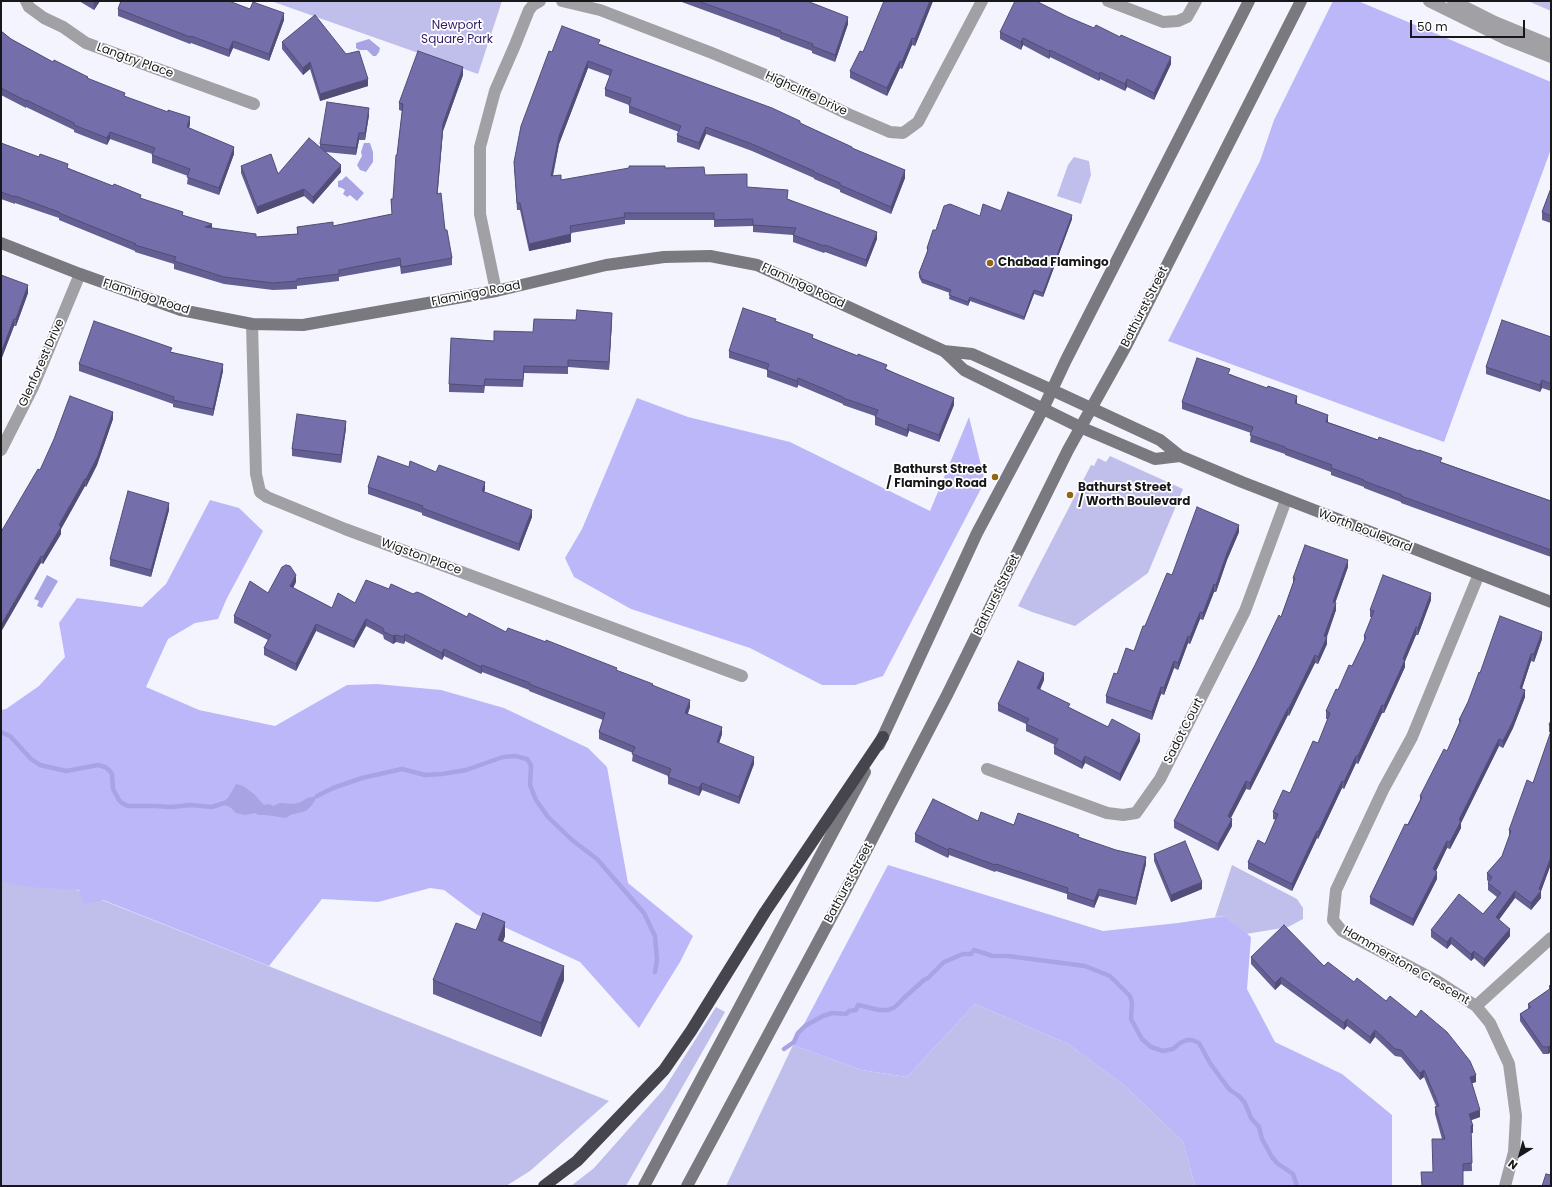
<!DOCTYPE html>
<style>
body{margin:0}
#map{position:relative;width:1552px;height:1187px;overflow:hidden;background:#f4f4fe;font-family:Poppins,sans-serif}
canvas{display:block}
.frame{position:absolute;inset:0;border:2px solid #18181b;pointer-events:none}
.north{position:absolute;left:1500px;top:1135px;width:40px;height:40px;-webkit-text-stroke:3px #fff;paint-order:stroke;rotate:217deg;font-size:11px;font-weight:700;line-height:16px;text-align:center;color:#18181b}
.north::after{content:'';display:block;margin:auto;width:14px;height:18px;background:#18181b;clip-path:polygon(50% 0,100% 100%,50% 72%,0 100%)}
.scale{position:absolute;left:1410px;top:20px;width:115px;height:18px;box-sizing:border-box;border:2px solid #18181b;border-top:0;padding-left:5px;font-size:12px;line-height:14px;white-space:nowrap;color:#18181b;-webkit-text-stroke:3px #fff;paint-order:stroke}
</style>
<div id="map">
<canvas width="1552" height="1187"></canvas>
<div class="frame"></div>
<div class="north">N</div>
<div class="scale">50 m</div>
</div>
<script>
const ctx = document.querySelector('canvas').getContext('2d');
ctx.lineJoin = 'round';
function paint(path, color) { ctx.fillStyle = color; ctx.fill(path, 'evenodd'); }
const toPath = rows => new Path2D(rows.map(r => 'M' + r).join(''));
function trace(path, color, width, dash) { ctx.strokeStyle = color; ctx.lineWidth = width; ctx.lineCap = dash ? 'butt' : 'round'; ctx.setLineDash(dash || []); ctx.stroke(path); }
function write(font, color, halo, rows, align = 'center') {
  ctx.font = font + ' Poppins,sans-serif'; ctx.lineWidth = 3.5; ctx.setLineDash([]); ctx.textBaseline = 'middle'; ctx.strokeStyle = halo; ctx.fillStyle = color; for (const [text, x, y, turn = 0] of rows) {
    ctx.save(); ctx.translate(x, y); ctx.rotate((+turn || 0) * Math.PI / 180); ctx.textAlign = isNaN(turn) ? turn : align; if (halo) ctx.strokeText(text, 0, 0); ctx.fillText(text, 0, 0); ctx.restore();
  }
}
const green = toPath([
 [271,1,502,1,478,74],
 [1528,1,1551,1,1551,11],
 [1074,157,1089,161,1091,175,1081,204,1057,196,1068,165],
 [1110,456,1183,489,1148,573,1075,626,1032,612,1018,606,1091,465,1094,466,1098,458,1106,462],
 [1,860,609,1101,530,1171,506,1186,1,1186],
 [1232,865,1297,899,1303,908,1303,919,1288,927,1246,934,1225,916,1215,917],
 [975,1004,1068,1044,1126,1087,1183,1142,1195,1186,726,1186,793,1045,861,1070,907,1077],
 [716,1007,725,1012,626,1186,571,1186,594,1168,664,1089]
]);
const forest = toPath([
 [1333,1,1358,1,1551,82,1551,149,1444,442,1168,341,1260,161,1274,120],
 [637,398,688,417,790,442,930,511,969,417,985,481,883,676,855,685,822,685,750,648,631,609,574,577,565,558,582,529],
 [210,500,239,508,263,531,227,598,218,619,195,623,168,639,146,687,199,710,275,726,347,685,377,684,441,690,504,708,588,748,607,767,628,883,693,936,680,962,639,1028,580,962,476,914,444,890,430,888,378,902,322,899,269,966,103,900,83,904,79,890,30,887,1,881,1,710,6,709,39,686,65,657,59,623,77,598,142,607,166,584],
 [888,865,1103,931,1178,923,1225,916,1251,937,1247,989,1275,1042,1342,1074,1392,1115,1392,1186,1195,1186,1183,1142,1126,1087,1068,1044,975,1004,907,1077,861,1070,793,1045]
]);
const water = toPath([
 [369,39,380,48,379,52,376,56,373,56,367,50,359,50,356,48,356,43],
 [364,143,370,143,373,152,373,162,366,172,360,170,357,165,362,156,361,152],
 [346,176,364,193,357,201,350,195,347,197,343,194,345,190,342,188,338,187,338,181,342,180],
 [47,575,58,581,42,608,37,606,39,601,34,599],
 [236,784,243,786,254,794,264,805,269,804,273,806,280,803,294,804,301,802,307,798,317,796,313,804,306,811,290,815,286,818,266,815,259,815,255,813,245,815,236,813,230,807,224,805,224,801,228,798]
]);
const stream = toPath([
 [1,732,10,736,31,759,40,765,66,771,98,765,105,767,109,770,112,774,113,789,119,800,122,803,128,806,155,806,171,807,191,805,212,807,224,803],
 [317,796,333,788,362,778,402,769,425,775,442,774,466,770,503,757,515,756,527,759,531,765,530,785,536,800,548,817,572,840,597,859,644,913,655,936,657,960,655,972],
 [784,1049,794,1042,798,1033,805,1026,823,1016,832,1013,846,1014,849,1011,856,1010,858,1005,879,1010,888,1010,895,1007,905,997,924,980,928,978,944,962,963,954,971,954,974,950,993,956,1008,956,1085,966,1110,976,1130,996,1132,1003,1131,1019,1142,1039,1151,1047,1163,1051,1173,1049,1180,1043,1187,1040,1192,1040,1199,1043,1210,1063,1226,1085,1230,1090,1239,1096,1245,1103,1251,1118,1259,1127,1262,1139,1272,1157,1277,1163,1293,1174,1297,1186]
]);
const street = toPath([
 [26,1,29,7,44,18,63,27,86,43,254,104],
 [562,1,600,10,712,53,778,80,848,114,890,132,903,133,918,122,982,1],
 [1108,1,1163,22,1178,21,1187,17,1196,1],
 [1429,1,1508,40,1551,57],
 [1453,1,1495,22,1551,45],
 [496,291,480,214,480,147,495,91,515,45,529,10,533,5,540,1],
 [252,324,256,474,260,492,267,497,345,529,742,676],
 [1,450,33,387,80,274],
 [1479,574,1412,737,1384,788,1336,890,1333,920,1342,931,1437,981,1476,1006,1490,1023,1509,1064,1516,1116,1514,1152,1505,1186],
 [987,769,1107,813,1123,815,1136,813,1160,779,1245,611,1286,500],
 [1476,1006,1551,938]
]);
const secondary = toPath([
 [1,243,80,274,181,310,252,324,303,325,496,291,606,265,664,257,710,256,757,265,944,351,972,354,1052,390,1160,440,1180,456,1242,482,1551,602],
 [944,351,964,370,1080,427,1155,459,1180,456],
 [879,745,977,533,1043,409,1066,360,1249,1],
 [644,1186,865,772],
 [687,1186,841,899,947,695,1068,450,1126,346,1301,1]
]);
const highway = toPath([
 [544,1186,577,1161,664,1070,691,1031,765,912,883,737]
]);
const wall = toPath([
 [79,1,100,1,94,10],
 [679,1,807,1,848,24,835,62,812,53,812,51,780,39,780,38],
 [888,1,933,1,915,46,912,45,902,69,900,68,887,96,850,78,850,71,863,52],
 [118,9,250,9,284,20,269,61,233,48,229,57,191,43,190,44,118,16],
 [1068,17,1171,64,1154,100,1127,87,1125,91,1100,79,1099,81,1050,57,1049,59,1023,45,1021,50,1000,39,1000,32],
 [1,31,11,39,53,62,125,97,190,124,189,128,234,154,219,195,187,184,188,176,152,163,152,154,110,139,107,145,74,132,74,130,26,107,26,108,1,95],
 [282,42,368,86,320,101,310,69,303,75,282,49],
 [600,44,800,123,852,148,905,178,891,214,840,192,840,190,814,179,814,178,752,151,706,134,699,150,677,142,677,135,679,132,629,113,629,105,605,96,605,89,610,76,588,68,559,144,553,176,561,180,665,168,705,175,747,187,788,199,877,239,866,267,825,252,824,253,793,242,793,235,753,232,753,226,714,227,714,220,625,220,625,224,571,233,571,242,529,251,520,210,517,210,514,162],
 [463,75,443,131,437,194,452,258,452,265,401,274,400,266,339,277,339,281,297,286,297,289,273,290,224,284,174,269,174,264,135,252,135,251,59,220,59,218,15,203,15,204,1,199,1,143,68,168,141,199,183,215,212,228,256,237,297,234,297,227,333,226,392,214,391,199,393,199,397,155,402,111,399,110,399,103],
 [369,115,365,140,359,140,356,155,325,152,341,172,313,204,304,196,257,214,241,173,241,166,278,174,320,147,320,144],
 [1551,188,1551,223,1542,220,1542,212],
 [1001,211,1072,219,1043,297,1034,294,1024,320,970,301,968,306,949,299,950,293,922,283,919,277,919,273,927,252,927,248,980,216],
 [1,275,28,293,16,326,14,326,1,360],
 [576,320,612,320,609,370,568,367,568,374,524,373,523,387,485,386,484,393,449,392,449,384,494,341,533,332],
 [776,321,813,338,887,369,954,405,939,442,909,431,907,437,875,425,875,416,843,405,843,404,798,385,797,388,767,377,767,370,729,358,729,351],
 [1551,337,1551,391,1542,388,1540,392,1486,374,1486,367],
 [172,352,223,371,213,416,173,407,173,404,79,371,79,364],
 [1230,374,1297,404,1328,422,1551,501,1551,557,1401,503,1401,502,1364,488,1364,487,1331,475,1331,472,1285,455,1285,454,1250,442,1251,433,1182,409,1182,402],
 [113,419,97,465,86,487,85,486,61,529,61,534,43,564,41,563,40,470],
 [346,428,341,463,292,456,292,449],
 [436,472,485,489,484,492,532,517,519,551,422,515,422,513,368,494,368,487],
 [169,510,151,577,110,566,110,559],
 [1239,532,1227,560,1216,592,1214,592,1203,620,1200,619,1190,644,1188,643,1178,670,1174,668,1164,695,1161,694,1152,720,1106,703,1106,696,1117,674,1134,651,1145,626,1172,575],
 [1348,567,1335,603,1336,610,1327,637,1327,644,1318,664,1315,663,1301,691,1289,716,1288,715,1250,790,1246,789,1231,818,1232,826,1218,851,1174,828,1174,821,1281,617,1293,583,1293,578],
 [296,582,293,588,332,608,355,603,389,589,413,594,467,617,506,632,617,671,653,685,690,707,688,714,722,734,719,743,754,764,739,804,702,790,699,796,668,784,668,776,632,761,633,753,599,739,599,732,603,720,529,691,529,690,482,672,481,674,444,656,442,660,405,641,404,644,396,642,393,644,384,639,383,635,366,626,354,648,316,631,296,671,264,655,264,648,268,640,234,623,234,616,268,593],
 [1431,600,1418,635,1416,635,1405,661,1405,667,1384,713,1382,713,1358,764,1356,763,1344,789,1342,788,1318,839,1317,838,1292,891,1248,869,1248,862,1265,844,1276,820,1273,819,1273,812,1290,793,1318,743,1328,719,1326,719,1326,711,1352,666,1364,641,1364,636,1372,617,1370,617,1370,610],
 [1542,639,1534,662,1531,661,1522,688,1525,697,1513,728,1503,748,1499,746,1461,823,1461,828,1450,849,1447,848,1436,871,1437,879,1413,926,1370,904,1370,897,1420,800,1420,796,1447,751,1459,723,1459,720,1468,702,1480,673],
 [1044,680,1040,690,1070,708,1108,727,1140,741,1120,781,1085,763,1082,769,1054,754,1054,747,1055,745,1026,731,1026,724,998,711,998,704],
 [1551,720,1551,864,1541,891,1541,898,1531,910,1515,898,1499,919,1510,936,1484,967,1474,958,1471,961,1451,944,1447,949,1431,937,1431,930,1483,914,1497,897,1488,890,1488,883,1489,882,1487,880,1487,873,1502,856,1509,837,1509,830,1533,783,1551,733,1549,732,1549,725],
 [978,821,1014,825,1079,837,1146,864,1136,905,1099,896,1094,908,1067,899,1067,894,996,871,995,872,949,855,948,858,915,842,915,834],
 [1154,854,1202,889,1171,902,1154,861],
 [476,930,505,936,503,942,564,980,541,1037,433,994,433,980],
 [1251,957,1324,966,1476,1082,1472,1083,1480,1117,1471,1120,1473,1133,1471,1133,1472,1171,1433,1172,1442,1139,1435,1114,1435,1107,1436,1106,1424,1077,1420,1080,1401,1057,1395,1056,1375,1037,1370,1044,1347,1026,1344,1030,1281,984,1275,990,1251,964],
 [1551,985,1551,1052,1548,1054,1543,1054,1520,1021,1520,1014,1528,1009,1528,1004,1549,990,1549,986]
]);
const shadedWall = toPath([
 [96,1,100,1,94,10,94,3],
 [930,1,933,1,915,46,915,39],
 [284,13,284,20,269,61,269,54],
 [848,17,848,24,835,62,835,55],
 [912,38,912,45,902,69,902,62],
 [1023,38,1023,45,1021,50,1021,42],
 [233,41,233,48,229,57,229,50],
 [1050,50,1050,57,1049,59,1049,51],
 [1171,57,1171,64,1154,100,1154,93],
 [588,61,588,68,559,144,551,183,551,176,559,136],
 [900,61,900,68,887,96,887,88],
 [310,62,310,69,303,75,303,68],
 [463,67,463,75,443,131,437,201,437,194,443,124],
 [1100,72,1100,79,1099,81,1099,74],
 [368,79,368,86,320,101,320,94],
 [1127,79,1127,87,1125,91,1125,84],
 [369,108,369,115,365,140,365,133],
 [190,117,190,124,187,134,187,127],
 [706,127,706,134,699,150,699,143],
 [110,132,110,139,107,145,107,138],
 [359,133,359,140,356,155,356,148],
 [234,147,234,154,219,195,219,188],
 [341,165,341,172,313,204,313,197],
 [905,170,905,178,891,214,891,207],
 [304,189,304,196,257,214,257,207],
 [1072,215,1072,219,1043,297,1043,293],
 [212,224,212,231,205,227],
 [877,232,877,239,866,267,866,260],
 [571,234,571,242,529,251,529,244],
 [28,285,28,293,16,326,16,319],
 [1034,290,1034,294,1024,320,1024,317],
 [970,297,970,301,968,306,968,302],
 [612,313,612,320,609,370,609,362],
 [14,319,14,326,1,360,1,353],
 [223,364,223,371,213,416,213,409],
 [798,378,798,385,797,388,797,381],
 [1542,380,1542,388,1540,392,1540,385],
 [1297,396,1297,403,1295,410,1295,403],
 [954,398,954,405,939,442,939,435],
 [113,412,113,419,97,465,86,487,86,479],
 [1328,415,1328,423,1326,422],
 [346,421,346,428,341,463,341,455],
 [909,424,909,431,907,437,907,430],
 [85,479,85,486,61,529,61,534,43,564,43,557,59,525],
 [485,482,485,489,482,498,482,491],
 [169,503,169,510,151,577,151,570],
 [532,510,532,517,519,551,519,544],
 [1239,525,1239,532,1227,560,1216,592,1216,585,1227,553],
 [41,556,41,563,1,632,1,625],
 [1348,560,1348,567,1333,609,1333,602],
 [296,575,296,582,290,594,290,586],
 [1214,584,1214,592,1203,620,1203,613],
 [1431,593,1431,600,1418,635,1418,628],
 [1336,603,1336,610,1324,643,1324,636],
 [1200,612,1200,619,1190,644,1190,637],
 [366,619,366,626,354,648,354,641],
 [316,624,316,631,296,671,296,664],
 [1416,627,1416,635,1405,661,1405,667,1384,713,1384,706],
 [1542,632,1542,639,1534,662,1534,654],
 [405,634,405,641,404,644,404,637],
 [396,635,396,642,393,644,393,636],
 [1188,636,1188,643,1178,670,1178,663],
 [1327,637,1327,644,1318,664,1318,657],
 [444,649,444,656,442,660,442,653],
 [1531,654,1531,661,1520,695,1520,688],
 [1315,655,1315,663,1301,691,1289,716,1289,708],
 [1174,661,1174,668,1164,695,1164,688],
 [482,665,482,672,481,674,481,667],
 [1044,673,1044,680,1037,695,1037,688],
 [1161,687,1161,694,1152,720,1152,712],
 [1525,690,1525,697,1513,728,1503,748,1503,741],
 [690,700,690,707,685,720,685,713],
 [1382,705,1382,713,1358,764,1358,756],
 [1288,708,1288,715,1250,790,1250,783],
 [722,727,722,734,717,749,717,742],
 [1140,734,1140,741,1120,781,1120,774],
 [1499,739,1499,746,1461,823,1461,828,1450,849,1450,842,1459,820],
 [1085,756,1085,763,1082,769,1082,762],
 [1356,756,1356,763,1344,789,1344,782],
 [754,757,754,764,739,804,739,797],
 [1246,781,1246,789,1228,823,1228,816],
 [1342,781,1342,788,1318,839,1318,832],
 [702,783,702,790,699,796,699,788],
 [1232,819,1232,826,1218,851,1218,844],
 [1317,831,1317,838,1292,891,1292,884],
 [1447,841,1447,848,1433,877,1433,869],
 [949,848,949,855,948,858,948,850],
 [1146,857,1146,864,1136,905,1136,898],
 [1551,857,1551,864,1541,891,1541,898,1531,910,1531,903,1539,889],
 [1437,872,1437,879,1413,926,1413,919],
 [1202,882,1202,889,1171,902,1171,895],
 [1099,889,1099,896,1094,908,1094,901],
 [1515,891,1515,898,1496,924,1496,917],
 [505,922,505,936,498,954,498,940],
 [1510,929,1510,936,1484,967,1484,959],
 [1451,937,1451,944,1447,949,1447,942],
 [1474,951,1474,958,1471,961,1471,954],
 [564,966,564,980,541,1037,541,1023],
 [1281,977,1281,984,1275,990,1275,983],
 [1347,1019,1347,1026,1344,1030,1344,1023],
 [1375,1030,1375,1037,1370,1044,1370,1037],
 [1551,1045,1551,1052,1548,1054,1548,1047],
 [1424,1070,1424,1077,1420,1080,1420,1073],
 [1476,1075,1476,1082,1470,1084,1470,1077],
 [1480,1110,1480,1117,1469,1121,1469,1114],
 [1471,1126,1473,1126,1473,1133,1471,1133]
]);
const building = toPath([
 [91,1,96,1,94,3,91,1],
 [121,1,229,1,250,9,253,2,284,13,269,54,233,41,229,50,191,36,190,37,118,9,121,1],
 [698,1,807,1,848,17,835,55,812,46,813,44,780,32,781,31,698,1],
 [884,1,887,2,888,1,930,1,915,39,912,38,902,62,900,61,887,88,850,71,860,51,863,52,884,1],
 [1015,1,1036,1,1068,17,1094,28,1096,25,1120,37,1121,35,1171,57,1154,93,1127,79,1125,84,1100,72,1099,74,1050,50,1049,51,1023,38,1021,42,1000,32,1015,1],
 [315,15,346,54,359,51,368,79,320,94,310,62,303,68,282,42,315,15],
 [562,26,600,40,598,44,772,108,800,121,800,123,852,147,852,148,905,170,891,207,840,185,840,183,814,172,814,171,752,144,706,127,699,143,677,135,681,126,629,106,631,98,605,89,612,70,588,61,559,136,551,176,561,175,561,180,629,168,629,166,665,166,665,168,704,167,705,175,747,174,747,187,788,190,787,199,877,232,866,260,825,245,824,246,793,235,796,228,753,225,753,219,714,220,714,213,624,213,625,217,570,226,571,234,529,244,520,203,517,203,514,162,521,126,549,51,552,52,562,26],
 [1,31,11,39,53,62,54,60,88,77,87,78,125,93,124,96,168,112,168,110,190,117,187,127,234,147,219,188,187,177,190,169,152,155,155,148,110,132,107,138,74,125,74,123,26,100,26,101,1,88,1,31],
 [418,51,463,67,443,124,437,194,441,193,445,230,447,230,452,258,401,267,400,258,339,270,339,274,297,279,297,281,273,283,224,277,174,261,176,257,135,245,136,244,59,213,59,212,15,196,15,197,1,192,1,143,39,157,40,154,68,164,67,168,113,186,114,184,141,195,140,198,183,212,182,215,212,224,205,227,256,234,256,237,298,234,297,227,333,222,333,226,392,214,391,199,393,199,396,155,397,155,403,104,399,103,418,51],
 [327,102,369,108,365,133,359,133,356,148,320,144,327,102],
 [309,138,341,165,313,197,304,189,257,207,241,166,271,154,278,174,309,138],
 [1551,188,1551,216,1542,212,1551,188],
 [1008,192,1072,215,1043,293,1034,290,1024,317,970,297,968,302,949,295,951,290,922,279,919,273,928,250,927,248,933,230,936,230,944,206,950,204,980,216,983,204,1001,211,1008,192],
 [1,275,28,285,16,319,14,319,1,353,1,275],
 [743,308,776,319,775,321,813,335,812,338,858,356,858,354,887,365,885,369,954,398,939,435,909,424,907,430,875,417,878,410,843,398,843,397,798,378,797,381,767,370,769,364,729,351,743,308],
 [577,310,612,313,609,362,568,360,568,367,524,366,523,380,485,379,484,386,449,384,451,338,494,341,494,331,533,332,534,319,576,320,577,310],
 [1502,320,1551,337,1551,384,1542,380,1540,385,1486,367,1502,320],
 [94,321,172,348,170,352,223,364,213,409,173,400,174,397,79,364,94,321],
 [1197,358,1230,369,1228,374,1267,388,1268,386,1297,396,1295,403,1328,415,1326,422,1378,440,1379,437,1419,451,1419,450,1442,458,1440,462,1551,501,1551,550,1401,496,1402,495,1364,481,1364,480,1331,468,1332,465,1285,448,1285,447,1250,435,1253,427,1182,402,1197,358],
 [70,396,113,412,97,458,86,479,85,479,59,525,61,527,43,557,41,556,1,625,1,532,38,469,40,470,54,439,70,396],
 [297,414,346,421,341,455,292,449,297,414],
 [378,456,409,467,410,461,436,472,439,465,485,482,482,491,532,510,519,544,422,508,423,506,368,487,378,456],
 [128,491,169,503,151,570,110,559,128,491],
 [1197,507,1239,525,1227,553,1216,585,1214,584,1203,613,1200,612,1190,637,1188,636,1178,663,1174,661,1164,688,1161,687,1152,712,1106,696,1114,673,1117,674,1126,648,1134,651,1143,626,1145,626,1167,573,1172,575,1197,507],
 [1305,545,1348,560,1333,602,1336,603,1324,636,1327,637,1318,657,1315,655,1301,684,1289,708,1288,708,1250,783,1246,781,1228,816,1232,819,1218,844,1174,821,1255,665,1279,615,1281,617,1295,578,1293,578,1305,545],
 [286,565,290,566,296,575,290,586,332,608,338,593,355,603,366,580,389,589,391,584,413,594,417,592,422,594,467,617,469,613,506,632,508,628,546,642,546,640,617,668,616,670,653,684,652,685,690,700,685,713,722,727,717,742,754,757,739,797,702,783,699,788,668,777,671,769,632,754,635,747,599,732,605,713,529,684,530,683,482,665,481,667,444,649,442,653,405,634,404,637,396,635,393,636,384,632,383,628,366,619,354,641,316,624,296,664,264,648,271,635,234,616,250,581,268,593,282,567,286,565],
 [1383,575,1431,593,1418,628,1416,627,1403,659,1405,660,1384,706,1382,705,1358,756,1356,756,1344,782,1342,781,1318,832,1317,831,1292,884,1248,862,1258,840,1265,844,1278,814,1273,812,1283,790,1290,793,1313,741,1318,743,1330,713,1326,711,1336,689,1338,690,1349,665,1352,666,1366,637,1364,636,1374,611,1370,610,1383,575],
 [1500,616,1542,632,1534,654,1531,654,1520,688,1525,690,1513,721,1503,741,1499,739,1459,820,1461,821,1450,842,1447,841,1433,869,1437,872,1413,919,1370,897,1405,824,1408,825,1422,797,1420,796,1444,749,1447,751,1461,720,1459,720,1468,702,1479,672,1480,673,1500,616],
 [1018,661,1044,673,1037,688,1070,704,1068,707,1108,727,1112,719,1140,734,1120,774,1085,756,1082,762,1054,747,1058,739,1026,724,1029,719,998,704,1018,661],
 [1551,720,1551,726,1549,725,1551,720],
 [1551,731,1551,857,1539,889,1541,891,1531,903,1515,891,1496,917,1510,929,1484,959,1474,951,1471,954,1451,937,1447,942,1431,930,1459,894,1483,914,1501,893,1488,883,1492,877,1487,873,1502,856,1511,831,1509,830,1527,780,1533,783,1551,731],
 [933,799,978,821,981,812,1014,825,1018,813,1079,835,1078,837,1116,850,1146,857,1136,898,1099,889,1094,901,1067,892,1068,888,996,864,995,865,949,848,948,850,915,834,933,799],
 [1185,841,1202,882,1171,895,1154,854,1185,841],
 [483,913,505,922,498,940,564,966,541,1023,433,980,456,923,476,930,483,913],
 [1284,925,1324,966,1328,962,1354,982,1357,978,1386,1001,1390,996,1416,1017,1421,1010,1447,1032,1470,1061,1476,1075,1470,1077,1480,1110,1469,1114,1473,1126,1471,1126,1472,1163,1463,1164,1463,1186,1422,1186,1421,1172,1433,1172,1432,1139,1445,1139,1435,1107,1439,1106,1424,1070,1420,1073,1401,1050,1395,1049,1375,1030,1370,1037,1347,1019,1344,1023,1281,977,1275,983,1251,957,1284,925],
 [1551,985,1551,1045,1548,1047,1543,1047,1520,1014,1531,1007,1528,1004,1551,988,1549,986,1551,985],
 [1546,1174,1551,1175,1551,1186,1542,1186,1546,1174]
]);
const markers = [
 [990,263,4,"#926611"],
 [995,477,4,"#926611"],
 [1070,495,4,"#926611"]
];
const parkNames = [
 ["Newport",457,26],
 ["Square Park",457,40]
];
const streetNames = [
 ["Langtry Place",135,61,20],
 ["Highcliffe Drive",806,94,25],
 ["Flamingo Road",803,286,25],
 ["Flamingo Road",476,294,-11],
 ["Flamingo Road",146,297,18],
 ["Bathurst Street",1145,307,-63],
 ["Glenforest Drive",42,363,-66],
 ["Worth Boulevard",1365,531,21],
 ["Wigston Place",421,557,20],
 ["Bathurst Street",997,595,-64],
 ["Sadot Court",1184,731,-63],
 ["Bathurst Street",849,883,-62],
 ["Hammerstone Crescent",1406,966,30]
];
const poiNames = [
 ["Chabad Flamingo",998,263],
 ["Bathurst Street",987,470,"right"],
 ["/ Flamingo Road",987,484,"right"],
 ["Bathurst Street",1078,488],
 ["/ Worth Boulevard",1078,502]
];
paint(green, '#c0beeb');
paint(forest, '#bcb7f8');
paint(water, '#a8a3e3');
trace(stream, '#a8a3e3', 4.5);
trace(street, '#a1a1a5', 12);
trace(secondary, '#79797f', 12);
trace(highway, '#46454d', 12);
paint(wall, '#645f92');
paint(shadedWall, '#514d77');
paint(building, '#746eaa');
trace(building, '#514d77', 1);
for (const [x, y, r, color] of markers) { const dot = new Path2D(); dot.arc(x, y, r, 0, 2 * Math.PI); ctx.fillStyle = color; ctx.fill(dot); trace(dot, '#fff', 1.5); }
write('12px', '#2e1d66', '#fff', parkNames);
write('12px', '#18181b', '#fff', streetNames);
write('bold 12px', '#18181b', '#fff', poiNames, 'left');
</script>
